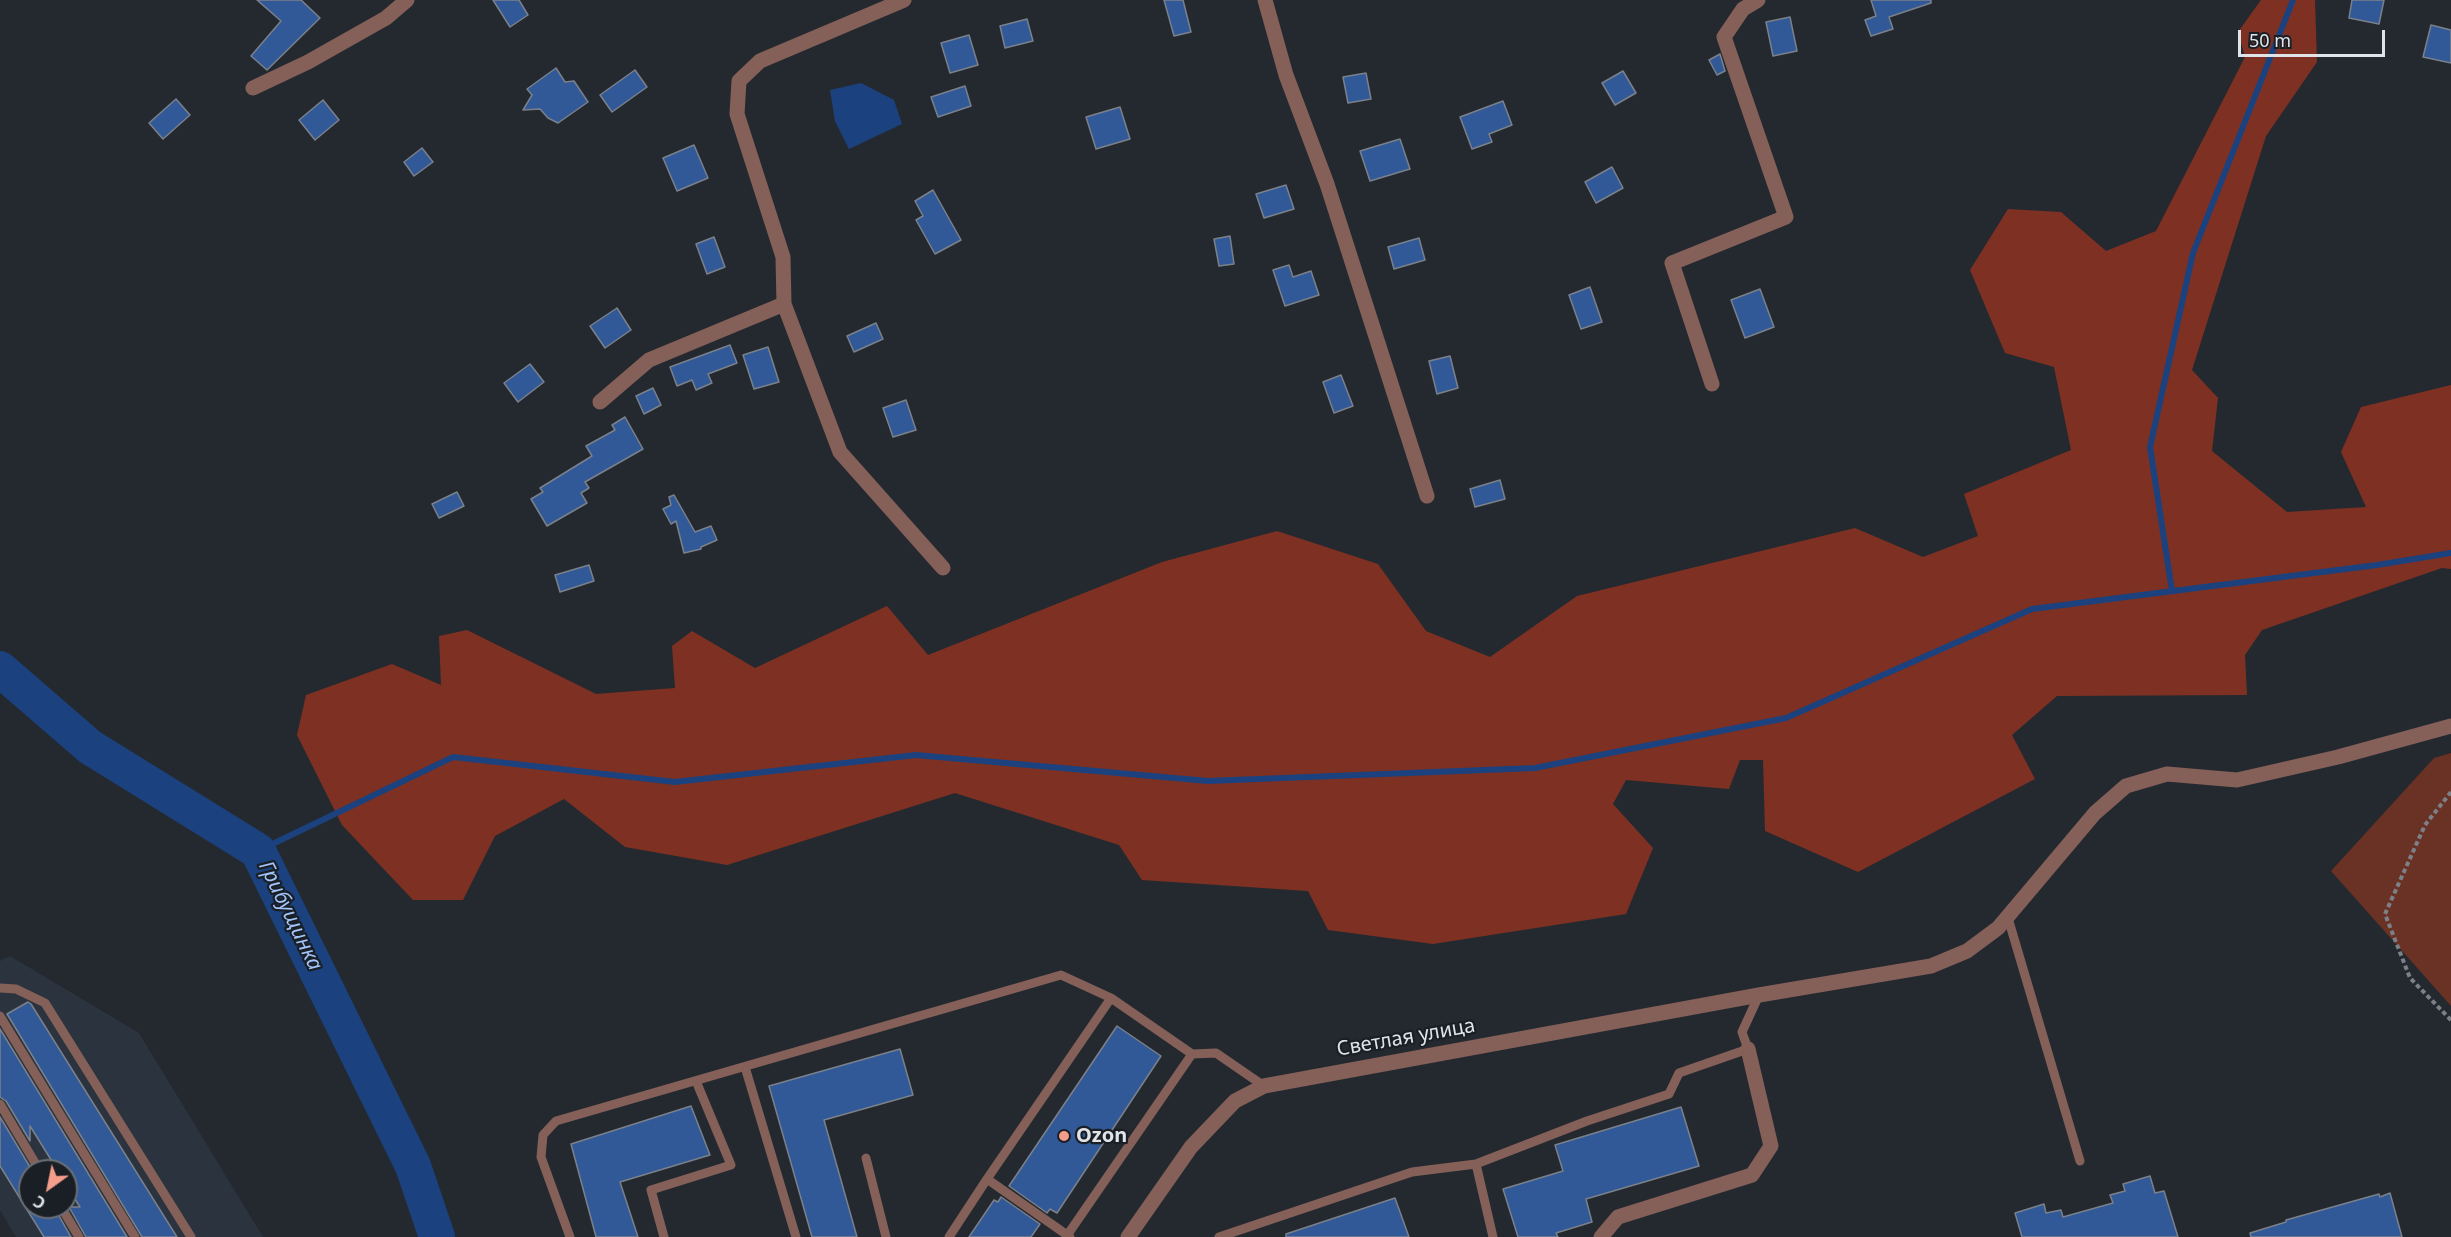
<!DOCTYPE html>
<meta charset="utf-8">
<style>
body{margin:0}
#map{position:relative;width:2451px;height:1237px;overflow:hidden;background:#242930;font-family:"Noto Sans",sans-serif}
canvas{display:block}
.north{position:absolute;left:18px;top:1159px;width:60px;height:60px;box-sizing:border-box;background:#1a1f26;border:2px solid #696e74;border-radius:50%;rotate:213deg;font-size:16px;font-weight:700;line-height:24px;text-align:center;color:#e0e4e9}
.north::after{content:'';display:block;margin:auto;width:21px;height:27px;background:#f49d8b;clip-path:polygon(50% 0,100% 100%,50% 72%,0 100%)}
.scale{position:absolute;left:2238px;top:30px;width:147px;height:27px;box-sizing:border-box;border:3px solid #e0e4e9;border-top:0;padding-left:8px;font-size:18px;line-height:21px;white-space:nowrap;color:#e0e4e9;-webkit-text-stroke:4px #1a1f26;paint-order:stroke}
</style>
<div id="map">
<canvas width="2451" height="1237"></canvas>
<div class="north">С</div>
<div class="scale">50 m</div>
</div>
<script>
const ctx = document.querySelector('canvas').getContext('2d');
ctx.lineJoin = 'round';
function paint(path, color) { ctx.fillStyle = color; ctx.fill(path, 'evenodd'); }
const toPath = rows => new Path2D(rows.map(r => 'M' + r).join(''));
function trace(path, color, width, dash) { ctx.strokeStyle = color; ctx.lineWidth = width; ctx.lineCap = dash ? 'butt' : 'round'; ctx.setLineDash(dash || []); ctx.stroke(path); }
function write(font, color, halo, rows, align = 'center') {
  ctx.font = font + ' "Noto Sans",sans-serif'; ctx.lineWidth = 4.5; ctx.setLineDash([]); ctx.textBaseline = 'middle'; ctx.strokeStyle = halo; ctx.fillStyle = color; for (const [text, x, y, turn = 0] of rows) {
    ctx.save(); ctx.translate(x, y); ctx.rotate((+turn || 0) * Math.PI / 180); ctx.textAlign = isNaN(turn) ? turn : align; if (halo) ctx.strokeText(text, 0, 0); ctx.fillText(text, 0, 0); ctx.restore();
  }
}
const built = toPath([
 [10,956,139,1033,263,1237,16,1237,0,1210,0,961],
 [30,1171,66,1171,66,1207,30,1207]
]);
const green = toPath([
 [2451,753,2451,1006,2331,871,2434,758]
]);
const forest = toPath([
 [2261,0,2315,0,2317,62,2266,136,2192,370,2218,398,2212,451,2287,512,2366,507,2341,452,2361,407,2451,385,2451,569,2442,568,2262,630,2245,655,2247,695,2057,696,2012,735,2035,779,1858,872,1765,831,1763,760,1740,760,1729,789,1626,780,1613,804,1653,848,1626,914,1433,944,1328,930,1308,891,1142,880,1119,845,955,793,727,865,625,847,564,799,495,836,463,900,413,900,342,825,297,735,306,695,392,664,441,685,439,636,467,630,596,694,675,688,672,646,692,631,755,668,887,606,928,655,1162,562,1277,531,1378,564,1426,631,1490,657,1577,596,1855,528,1923,557,1978,536,1964,494,2071,450,2054,367,2005,353,1970,270,2008,209,2061,212,2106,251,2156,231,2245,57,2238,32]
]);
const water = toPath([
 [861,83,894,100,902,124,849,149,835,121,830,90]
]);
const stream = toPath([
 [2172,591,2150,447,2193,253,2293,0],
 [258,851,453,757,675,782,916,755,1208,781,1535,768,1786,718,2032,609,2377,565,2451,553]
]);
const river = toPath([
 [0,669,90,747,258,851,413,1166,437,1237]
]);
const building = toPath([
 [257,0,301,0,320,18,267,70,251,56,281,21,257,0],
 [493,0,519,0,528,15,510,27,493,0],
 [1164,0,1183,0,1191,32,1174,36,1164,0],
 [1871,0,1931,0,1931,3,1889,17,1893,29,1871,36,1865,20,1876,16,1871,0],
 [2352,0,2384,0,2379,24,2349,18,2352,0],
 [1790,17,1797,51,1773,56,1766,22,1790,17],
 [1027,19,1033,41,1005,48,1000,26,1027,19],
 [2431,25,2451,30,2451,63,2423,57,2431,25],
 [969,35,978,65,950,73,941,43,969,35],
 [1720,54,1725,71,1717,75,1709,60,1720,54],
 [556,68,565,82,574,81,588,102,558,123,548,118,540,109,523,110,532,95,527,89,556,68],
 [635,70,647,87,612,112,600,95,635,70],
 [1623,71,1636,93,1615,105,1602,83,1623,71],
 [1366,73,1371,99,1348,103,1343,77,1366,73],
 [965,86,971,106,938,117,931,97,965,86],
 [176,99,190,115,163,139,149,123,176,99],
 [323,100,339,120,315,140,299,120,323,100],
 [1503,101,1512,125,1489,134,1492,142,1472,149,1460,117,1503,101],
 [1120,107,1130,139,1096,149,1086,117,1120,107],
 [1400,139,1410,169,1370,181,1360,151,1400,139],
 [694,145,708,178,677,191,663,158,694,145],
 [422,148,433,162,414,176,404,162,422,148],
 [1612,167,1623,188,1596,203,1585,182,1612,167],
 [1286,185,1294,209,1264,218,1256,194,1286,185],
 [933,190,961,240,935,254,916,220,923,216,915,201,933,190],
 [1230,236,1234,264,1219,266,1214,239,1230,236],
 [714,237,725,267,707,274,696,244,714,237],
 [1419,238,1425,260,1394,269,1388,247,1419,238],
 [1289,265,1293,277,1311,271,1319,295,1285,306,1273,270,1289,265],
 [1590,287,1602,322,1581,329,1569,295,1590,287],
 [1760,289,1774,327,1745,338,1731,300,1760,289],
 [617,308,631,330,605,348,590,326,617,308],
 [876,323,883,339,854,352,847,336,876,323],
 [730,345,737,363,708,374,712,383,696,390,692,380,677,386,670,367,730,345],
 [768,347,779,382,754,389,743,355,768,347],
 [1450,356,1458,388,1437,394,1429,361,1450,356],
 [530,364,544,382,518,402,504,383,530,364],
 [1341,375,1353,406,1334,413,1323,382,1341,375],
 [653,388,661,405,644,414,636,396,653,388],
 [906,400,916,430,893,437,883,408,906,400],
 [625,417,643,449,585,482,589,488,581,493,587,503,547,526,531,499,543,492,540,488,592,456,586,446,615,430,612,425,625,417],
 [1500,480,1505,499,1475,507,1470,489,1500,480],
 [457,492,464,506,439,518,432,504,457,492],
 [674,495,695,532,711,526,717,540,701,547,701,549,684,553,676,521,671,524,663,509,671,505,669,497,674,495],
 [589,565,594,581,560,592,555,575,589,565],
 [28,1002,31,1004,177,1237,142,1237,7,1014,28,1002],
 [1117,1026,1161,1056,1057,1213,1050,1209,1047,1213,1009,1186,1117,1026],
 [0,1029,127,1237,86,1237,69,1207,80,1207,66,1185,66,1171,58,1171,30,1126,30,1141,6,1101,0,1097,0,1029],
 [900,1049,913,1095,824,1120,857,1237,812,1237,769,1086,900,1049],
 [691,1106,710,1155,620,1182,638,1237,596,1237,571,1144,691,1106],
 [1681,1107,1699,1166,1586,1199,1592,1222,1556,1233,1558,1237,1518,1237,1503,1189,1563,1171,1555,1145,1681,1107],
 [0,1117,30,1167,30,1207,54,1207,71,1237,44,1237,0,1166,0,1117],
 [2150,1176,2155,1193,2164,1191,2178,1237,2022,1237,2015,1213,2044,1204,2046,1213,2061,1210,2063,1217,2113,1203,2110,1195,2125,1191,2123,1184,2150,1176],
 [2390,1193,2402,1237,2251,1237,2250,1233,2286,1222,2286,1220,2379,1194,2380,1197,2390,1193],
 [1001,1197,1040,1224,1031,1237,969,1237,994,1200,998,1202,1001,1197],
 [1395,1198,1409,1237,1286,1237,1286,1234,1395,1198]
]);
const path = toPath([
 [2451,792,2425,825,2385,914,2410,978,2451,1020]
]);
const service = toPath([
 [2008,918,2080,1161],
 [0,988,16,989,45,1003,191,1237],
 [0,1016,135,1237],
 [1192,1054,1216,1053,1264,1086],
 [745,1067,796,1237],
 [0,1104,40,1171],
 [866,1158,886,1237],
 [987,1179,1111,998,1192,1054,1066,1237],
 [61,1207,79,1237],
 [570,1237,541,1157,543,1135,556,1121,1061,975,1111,998],
 [664,1237,651,1190,731,1165,696,1081],
 [949,1237,987,1179,1070,1237],
 [1219,1237,1412,1172,1476,1164],
 [1493,1237,1476,1164,1587,1121,1669,1094,1679,1073,1748,1049,1742,1032,1759,995]
]);
const minor = toPath([
 [904,0,760,61,739,81,737,114,783,257,784,304,840,452,943,568],
 [1265,0,1286,75,1327,184,1427,496],
 [253,88,308,62,386,18,407,0],
 [1712,384,1672,263,1786,217,1724,37,1743,9,1758,0],
 [600,402,649,360,784,304],
 [1128,1237,1191,1147,1235,1101,1264,1086,1759,995,1931,966,1967,951,1998,928,2095,813,2126,786,2167,774,2237,780,2338,757,2451,726],
 [1601,1237,1618,1217,1752,1175,1771,1146,1748,1049]
]);
const markers = [
 [1064,1136,6,"#f49d8b"]
];
const streetNames = [
 ["Светлая улица",1406,1038,-10]
];
const poiNames = [
 ["Ozon",1076,1136]
];
const waterNames = [
 ["Грибущинка",290,916,64]
];
paint(built, '#2b333e');
paint(green, '#6a3125');
paint(forest, '#7e3122');
paint(water, '#1b427e');
trace(stream, '#1b427e', 6);
trace(river, '#1b427e', 36);
paint(building, '#315997');
trace(building, '#7b818a', 1.5);
trace(path, '#7c8187', 4, [4.5, 3]);
trace(service, '#856058', 9);
trace(minor, '#856058', 15);
for (const [x, y, r, color] of markers) { const dot = new Path2D(); dot.arc(x, y, r, 0, 2 * Math.PI); ctx.fillStyle = color; ctx.fill(dot); trace(dot, '#1a1f26', 2); }
write('20px', '#e0e4e9', '#1a1f26', streetNames);
write('bold 20px', '#e0e4e9', '#1a1f26', poiNames, 'left');
write('italic 21px', '#a2c4fa', '#1a1f26', waterNames);
</script>
